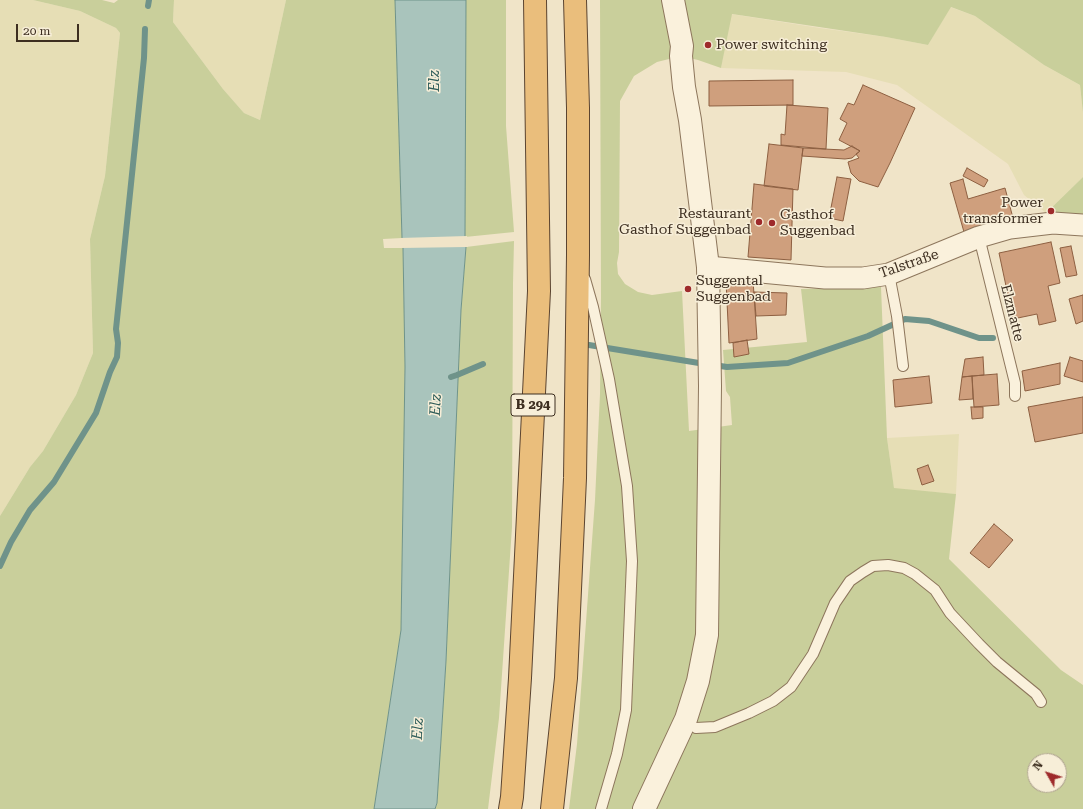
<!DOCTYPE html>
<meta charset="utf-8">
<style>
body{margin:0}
#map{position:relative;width:1083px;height:809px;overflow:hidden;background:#f0e4c8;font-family:"Roboto Serif",serif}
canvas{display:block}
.north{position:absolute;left:1027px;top:753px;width:40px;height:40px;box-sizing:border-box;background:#f7eed8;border:1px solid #ada18e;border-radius:50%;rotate:309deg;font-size:11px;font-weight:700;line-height:16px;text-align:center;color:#3d2e20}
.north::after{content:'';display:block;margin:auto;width:14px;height:18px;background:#9e2a2b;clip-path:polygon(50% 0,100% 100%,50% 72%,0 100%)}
.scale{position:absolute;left:16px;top:24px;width:63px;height:18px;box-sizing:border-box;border:2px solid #3d2e20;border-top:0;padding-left:5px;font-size:12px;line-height:14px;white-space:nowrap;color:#3d2e20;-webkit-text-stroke:3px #f7eed8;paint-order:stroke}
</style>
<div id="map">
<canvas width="1083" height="809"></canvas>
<div class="north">N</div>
<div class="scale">20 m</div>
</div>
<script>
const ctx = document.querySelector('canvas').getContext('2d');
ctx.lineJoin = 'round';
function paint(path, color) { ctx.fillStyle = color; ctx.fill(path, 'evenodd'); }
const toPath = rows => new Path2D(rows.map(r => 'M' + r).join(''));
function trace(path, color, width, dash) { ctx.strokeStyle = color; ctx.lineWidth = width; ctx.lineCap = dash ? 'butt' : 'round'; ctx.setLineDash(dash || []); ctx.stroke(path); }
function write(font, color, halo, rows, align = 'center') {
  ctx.font = font + ' "Roboto Serif",serif'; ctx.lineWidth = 3; ctx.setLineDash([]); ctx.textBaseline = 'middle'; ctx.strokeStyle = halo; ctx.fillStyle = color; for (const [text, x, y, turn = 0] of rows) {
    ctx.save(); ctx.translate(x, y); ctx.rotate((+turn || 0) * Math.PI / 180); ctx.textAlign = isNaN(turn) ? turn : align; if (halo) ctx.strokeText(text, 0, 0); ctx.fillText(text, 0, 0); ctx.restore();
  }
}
const farmland = toPath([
 [0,0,33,0,80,11,116,28,120,33,105,176,90,239,93,353,76,395,43,451,30,467,0,516],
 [174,0,286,0,260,120,244,113,223,89,173,22],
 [950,7,975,16,1044,65,1080,85,1083,113,1083,177,1046,213,1024,195,1008,164,897,85,846,72,721,68,731,14,820,28,886,37,928,45],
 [959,434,956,494,894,489,887,438]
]);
const green = toPath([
 [33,0,102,0,114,3,118,0,174,0,173,22,223,89,244,113,260,120,286,0,395,0,402,238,383,239,384,248,403,248,405,367,401,630,374,809,0,809,0,516,30,467,43,451,76,395,93,353,90,239,105,176,120,33,116,28,80,11],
 [466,0,506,0,506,126,514,232,465,237],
 [600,0,1083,0,1083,113,1080,85,1044,65,975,16,951,7,928,45,886,37,732,14,721,68,698,60,681,56,657,62,634,76,620,101,619,252,617,263,618,274,625,284,638,292,652,295,682,291,689,431,732,425,730,397,726,391,723,350,807,342,801,289,881,287,887,438,894,488,956,494,949,559,1061,670,1083,685,1083,809,569,809,577,744,595,500,600,394,601,297],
 [1035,761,1059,761,1059,785,1035,785],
 [1083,177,1083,219,1046,213],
 [514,241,513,283,512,527,499,718,488,809,435,809,437,803,446,661,461,310,466,247]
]);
const water = toPath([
 [395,0,466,0,465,237,466,247,461,310,446,661,437,803,435,809,374,809,401,630,405,367,403,248,402,238,395,0]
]);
const pier = toPath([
 [467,236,468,247,466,247,401,248,400,238]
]);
const stream = toPath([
 [148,6,149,0],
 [589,345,705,364],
 [714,365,727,367,788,363,868,336,905,319,929,321,979,338,993,338],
 [451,377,457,375,483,364],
 [0,566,11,542,30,510,54,482,96,413,110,372,117,357,118,343,116,329,144,58,145,29]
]);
const building = toPath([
 [708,42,712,44,708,49,704,46,708,42],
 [793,80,793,105,709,106,709,81,793,80],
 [863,85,915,108,890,163,878,187,859,181,851,173,848,162,859,158,856,154,860,151,839,140,847,123,840,119,848,103,854,105,863,85],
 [787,105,828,108,826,149,781,145,781,134,785,135,787,105],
 [769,144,803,148,798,190,764,186,769,144],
 [852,146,860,151,852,158,845,159,802,156,803,148,844,150,852,146],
 [967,168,988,180,984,187,963,176,967,168],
 [837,177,851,179,843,221,829,218,837,177],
 [963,179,968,199,1005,188,1013,218,964,232,950,183,963,179],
 [754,184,793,189,791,260,748,257,754,184],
 [1049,209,1053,209,1053,213,1049,213,1049,209],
 [1051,242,1060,283,1048,286,1056,321,1039,325,1037,314,1013,319,999,253,1051,242],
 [1071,246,1077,275,1066,277,1060,248,1071,246],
 [753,280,757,339,729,343,726,281,753,280],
 [754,292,787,293,786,315,756,316,754,292],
 [1083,295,1083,321,1076,324,1069,299,1083,295],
 [747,340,749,354,734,357,733,343,747,340],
 [983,357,984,375,962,377,965,359,983,357],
 [1070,357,1083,361,1083,382,1064,376,1070,357],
 [1060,363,1060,384,1025,391,1022,371,1060,363],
 [997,374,999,405,974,407,972,376,997,374],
 [929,376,932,403,895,407,893,380,929,376],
 [972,376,973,399,959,400,962,377,972,376],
 [1083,397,1083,433,1035,442,1028,407,1083,397],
 [971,407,983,407,983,418,972,419,971,407],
 [928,465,934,481,922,485,917,469,928,465],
 [994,524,1013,540,989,568,970,553,994,524]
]);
const service = toPath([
 [979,237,1015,383,1015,396],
 [889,274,897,316,903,366],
 [585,279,593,307,609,379,627,486,632,561,626,710,617,754,601,809],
 [696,728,715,727,749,713,773,701,791,687,813,654,835,603,850,581,863,572,873,566,888,565,904,568,915,574,935,590,950,613,979,644,997,662,1036,694,1041,702]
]);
const minor = toPath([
 [708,267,825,278,863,278,889,274,979,237,1010,228,1053,223,1083,225]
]);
const tertiary = toPath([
 [644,809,686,719,698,681,707,635,710,386,708,267,690,120,684,87,681,56,682,46,673,0]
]);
const trunk = toPath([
 [510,809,512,797,520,678,539,291,535,0],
 [552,809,566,678,575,478,578,255,578,108,575,0]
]);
const markers = [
 [708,45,4,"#9e2a2b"],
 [1051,211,4,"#9e2a2b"],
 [759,222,4,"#9e2a2b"],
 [772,223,4,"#9e2a2b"],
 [688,289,4,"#9e2a2b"]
];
const shields = [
 [533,405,44]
];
const shieldNames = [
 ["B 294",533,405]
];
const poiNames = [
 ["Power switching",716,45],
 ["Power",1043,203,"right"],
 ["transformer",1043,219,"right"],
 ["Restaurant",751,214,"right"],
 ["Gasthof Suggenbad",751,230,"right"],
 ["Gasthof",780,215],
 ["Suggenbad",780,231],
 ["Suggental",696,281],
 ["Suggenbad",696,297]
];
const streetNames = [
 ["Talstraße",909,264,-19],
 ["Elzmatte",1012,313,76]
];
const waterNames = [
 ["Elz",435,81,-90],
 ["Elz",436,405,-87],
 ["Elz",418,729,-87]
];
paint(farmland, '#e6deb5');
paint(green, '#c9cf9b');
paint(water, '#a9c4bc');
trace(water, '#6f938a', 1);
paint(pier, '#f0e4c8');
trace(stream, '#6f938a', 6);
paint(building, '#cf9f7d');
trace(building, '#8d5f41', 1);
trace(service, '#8d765c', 12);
trace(minor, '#8d765c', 23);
trace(tertiary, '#8d765c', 24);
trace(trunk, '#5b4430', 24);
trace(service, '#faf1dc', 10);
trace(minor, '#faf1dc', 21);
trace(tertiary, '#faf1dc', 22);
trace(trunk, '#eabe7c', 22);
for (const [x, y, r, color] of markers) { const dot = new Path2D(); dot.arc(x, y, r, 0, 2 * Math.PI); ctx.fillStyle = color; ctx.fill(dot); trace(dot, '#f7eed8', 1.5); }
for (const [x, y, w] of shields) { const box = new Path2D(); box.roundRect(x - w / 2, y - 11, w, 22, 3); ctx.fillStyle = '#f7eed8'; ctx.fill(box); trace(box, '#3d2e20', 1); }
write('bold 13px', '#3d2e20', null, shieldNames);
write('14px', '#3d2e20', '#f7eed8', poiNames, 'left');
write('14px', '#3d2e20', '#f7eed8', streetNames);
write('italic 15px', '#2f5d5a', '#f7eed8', waterNames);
</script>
